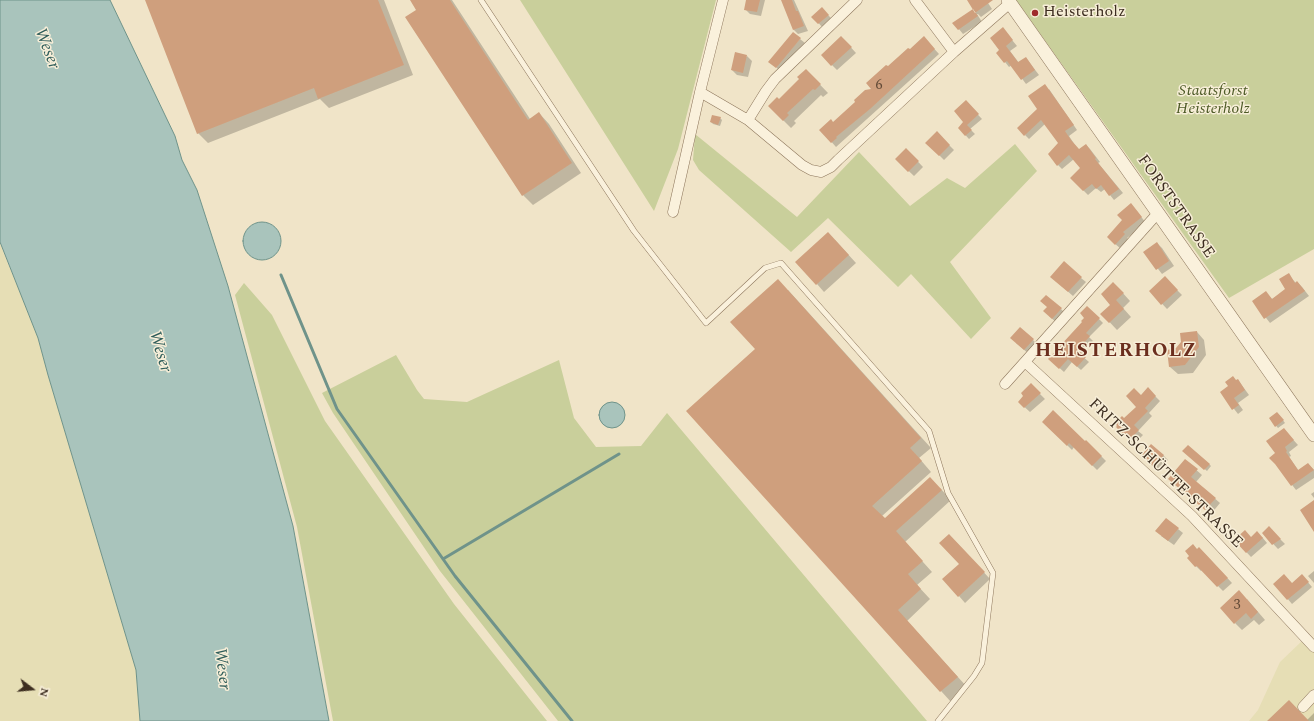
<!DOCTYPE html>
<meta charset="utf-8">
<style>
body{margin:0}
#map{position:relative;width:1314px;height:721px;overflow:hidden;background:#f0e4c8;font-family:Spectral,serif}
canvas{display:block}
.north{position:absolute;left:12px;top:669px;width:40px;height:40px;-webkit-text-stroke:3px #f7eed8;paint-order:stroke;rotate:106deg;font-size:11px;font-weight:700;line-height:16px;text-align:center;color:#3d2e20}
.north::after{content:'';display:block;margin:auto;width:14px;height:18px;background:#3d2e20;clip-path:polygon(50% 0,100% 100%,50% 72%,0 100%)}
</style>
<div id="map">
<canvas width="1314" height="721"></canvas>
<div class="north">N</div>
</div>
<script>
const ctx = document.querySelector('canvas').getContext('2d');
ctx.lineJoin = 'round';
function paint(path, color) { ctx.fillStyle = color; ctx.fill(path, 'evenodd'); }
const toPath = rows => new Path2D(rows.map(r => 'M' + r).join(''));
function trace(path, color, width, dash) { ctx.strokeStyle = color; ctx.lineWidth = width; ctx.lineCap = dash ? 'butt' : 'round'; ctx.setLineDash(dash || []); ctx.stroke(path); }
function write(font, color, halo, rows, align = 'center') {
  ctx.font = font + ' Spectral,serif'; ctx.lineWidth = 3; ctx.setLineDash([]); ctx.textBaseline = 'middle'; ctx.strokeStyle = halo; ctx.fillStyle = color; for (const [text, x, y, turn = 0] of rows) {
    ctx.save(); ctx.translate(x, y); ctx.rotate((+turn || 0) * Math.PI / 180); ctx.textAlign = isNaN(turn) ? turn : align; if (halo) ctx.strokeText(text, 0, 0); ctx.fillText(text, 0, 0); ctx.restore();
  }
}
const farmland = toPath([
 [0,244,38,337,48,375,136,670,140,721,0,721],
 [1303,640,1314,652,1314,721,1249,721,1258,710,1280,662]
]);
const green = toPath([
 [520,0,716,0,678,149,654,211],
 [1016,0,1314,0,1314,249,1229,298],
 [695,134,797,217,859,152,910,206,947,178,965,188,1015,144,1037,171,950,262,991,318,971,339,911,274,898,287,828,218,791,252,699,170,693,160],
 [244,283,272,315,325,421,454,604,547,721,333,721,297,527,235,295],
 [396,355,417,390,424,399,467,402,559,360,574,418,596,447,641,446,667,413,927,721,558,721,440,571,333,413,322,393]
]);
const water = toPath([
 [0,0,110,0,175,136,182,160,197,190,228,286,293,526,329,721,140,721,136,670,48,375,38,338,0,242,0,0],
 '243 241a19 19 0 1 1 38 0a19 19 0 1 1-38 0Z',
 '599 415a13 13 0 1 1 26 0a13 13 0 1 1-26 0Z'
]);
const shadow = toPath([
 [148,0,384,0,413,75,329,108,320,99,208,143,198,133],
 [411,0,452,0,530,119,539,113,549,124,581,173,533,205,523,195],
 [747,0,765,0,761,16,750,14,745,9],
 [782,0,794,0,808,31,798,34,794,30],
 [968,0,986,0,992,9,981,17,978,14,977,14,982,22,963,34,954,23,976,13],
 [822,9,833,20,823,28,813,17],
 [1003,29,1017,46,1010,51,1019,63,1026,58,1039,75,1026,84,1012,65,1009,67,1005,62,1001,50],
 [800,39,805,43,781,72,775,66],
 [846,42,856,53,837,70,822,55],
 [928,42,939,54,836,147,821,130,833,123,873,89,888,68],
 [747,56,752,61,748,77,737,75,732,70],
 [806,70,828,93,823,97,821,95,794,121,796,123,791,128,769,106,779,100,800,79],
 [1049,89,1077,130,1069,136,1075,145,1079,150,1086,145,1090,149,1100,162,1098,163,1123,193,1114,200,1105,189,1101,192,1096,188,1088,195,1071,178,1081,168,1074,159,1062,169,1058,165,1059,143,1045,124,1029,139,1025,135],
 [966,102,982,119,970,129,975,134,969,139,959,128,965,122],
 [720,118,722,120,720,126,713,124,711,122],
 [937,133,954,150,944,160,927,143],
 [906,149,923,167,914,176,896,159],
 [1135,209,1146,223,1127,238,1129,240,1121,249,1113,242],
 [835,240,856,263,824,292,817,284],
 [1157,243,1162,248,1174,266,1162,274,1145,252],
 [1288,275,1296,283,1297,282,1302,287,1309,296,1270,323,1253,301,1266,293,1272,299,1287,290],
 [1081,278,1086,282,1073,296,1057,282],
 [1165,278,1182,295,1167,309,1150,291],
 [788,290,931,448,919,458,931,472,882,516,885,519,940,488,951,500,905,542,932,572,917,585,930,599,907,621,967,687,951,702,688,411,756,349],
 [1121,291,1130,301,1123,308,1131,317,1117,330,1102,314,1112,305],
 [1087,307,1103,323,1089,337,1093,341,1081,355,1089,362,1081,370,1072,362,1064,372,1054,363,1083,322,1085,318],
 [1061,309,1066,314,1057,323,1049,316],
 [1197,332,1204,340,1206,355,1193,373,1178,374,1170,367,1176,349],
 [1033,340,1038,345,1029,354,1016,343],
 [1238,380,1249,395,1238,403,1243,410,1238,414,1221,392],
 [1031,385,1045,399,1030,412,1019,402,1025,396],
 [1148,389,1160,401,1149,413,1152,416,1138,431,1143,435,1134,444,1117,427,1138,407,1141,396],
 [1279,415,1285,423,1278,428,1270,419],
 [1044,422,1085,443,1086,441,1106,461,1097,470,1074,447,1072,450],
 [1288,434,1298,445,1289,452,1291,456,1289,457,1299,471,1308,464,1314,470,1314,478,1296,490,1276,464],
 [1186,453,1209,464,1211,466,1207,471],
 [1163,455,1168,460,1159,471,1147,461],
 [1185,460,1202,475,1196,482,1220,503,1211,514,1174,484],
 [1314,492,1314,498,1311,494],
 [1269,528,1285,544,1278,549,1263,533],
 [1178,529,1183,533,1174,545,1161,536],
 [1262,537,1267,543,1251,557,1235,540],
 [956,542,990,579,965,603,959,596,961,564],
 [1198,550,1204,553,1232,583,1223,591,1202,570,1201,571,1188,558],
 [1314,571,1314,583,1308,576],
 [1306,580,1312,587,1292,604,1275,584,1292,584],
 [1247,599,1265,620,1259,625,1254,620,1242,630,1235,623],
 [1314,713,1314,721,1269,721,1307,720]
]);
const stream = toPath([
 [281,275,337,409,455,576,572,721],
 [443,559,619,454]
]);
const building = toPath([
 [145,0,378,0,404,65,318,99,314,88,197,134],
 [410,0,450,0,528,120,539,112,572,163,522,196,405,17,416,10],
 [746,0,760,0,757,12,744,10],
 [781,0,792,0,796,11,798,11,804,26,793,30],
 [967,0,993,0,975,13],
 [822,7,829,15,818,24,811,17],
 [973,9,978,16,958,30,952,23],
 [1003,27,1013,40,1006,46,1018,62,1026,57,1035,70,1021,80,1007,61,1004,63,996,53,999,50,990,38],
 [793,32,801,38,776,68,768,62],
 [841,36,852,47,831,66,821,55],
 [924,36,935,49,870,109,836,137,837,138,831,143,819,130,831,119,833,122,855,102,854,100,865,90,871,89,866,83,886,65,888,66,908,48,910,49],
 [735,52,747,55,743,73,731,70],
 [806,69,821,84,815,90,813,89,787,113,789,115,783,121,768,106,777,97,779,99,799,79,797,77],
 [1045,84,1074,125,1065,131,1071,140,1079,149,1086,144,1096,158,1095,159,1119,189,1109,196,1101,185,1096,189,1092,184,1083,191,1070,178,1080,168,1069,155,1057,166,1048,154,1058,143,1041,120,1024,136,1017,128,1037,109,1028,96],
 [966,100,979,114,967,125,972,130,965,136,958,128,963,122,954,111],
 [712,115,721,117,718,125,710,122],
 [937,131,950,145,939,156,925,143],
 [906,148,919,161,908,172,895,159],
 [1131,203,1142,217,1123,232,1125,234,1115,245,1107,237,1122,220,1117,215],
 [828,232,849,255,816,285,795,262],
 [1157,242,1169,261,1156,270,1143,252],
 [1064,261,1082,277,1068,292,1050,277],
 [1289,273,1295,283,1297,281,1305,291,1264,319,1252,301,1266,291,1272,299,1285,289,1279,279],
 [1165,276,1178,290,1161,305,1149,291],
 [778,279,921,438,910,448,922,461,872,506,885,518,930,477,942,490,896,531,923,561,908,574,921,589,898,610,958,677,940,692,686,411,755,349,730,322],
 [1113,282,1124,293,1116,300,1124,309,1109,323,1100,314,1110,305,1101,294],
 [1046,295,1062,308,1052,319,1043,311,1047,307,1040,301],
 [1087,306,1100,318,1086,333,1090,336,1078,350,1086,357,1077,367,1068,359,1059,369,1048,359,1082,322,1081,321,1084,318,1080,313],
 [1020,327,1034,339,1024,350,1010,338],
 [1197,331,1199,347,1185,365,1169,367,1167,350,1176,348,1181,342,1180,333],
 [1233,376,1236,380,1238,379,1245,390,1234,398,1239,405,1232,410,1220,392,1228,386,1225,382],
 [1031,383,1041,393,1024,408,1018,402,1023,396,1021,393],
 [1148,387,1156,396,1145,408,1148,411,1134,425,1139,430,1129,440,1116,427,1117,426,1115,423,1122,416,1124,418,1136,407,1126,396,1134,388,1141,395],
 [1053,410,1085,441,1086,440,1102,456,1092,466,1069,443,1067,446,1042,422],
 [1277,412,1284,420,1275,427,1269,418],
 [1284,428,1294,440,1285,447,1287,451,1286,452,1298,470,1308,463,1314,470,1291,486,1275,464,1269,458,1275,453,1266,441],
 [1151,444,1164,455,1154,467,1141,456],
 [1188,445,1210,464,1204,470,1182,451],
 [1185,459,1198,469,1191,477,1216,498,1205,510,1168,479],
 [1314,500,1314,532,1300,510],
 [1166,518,1179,528,1168,541,1155,531],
 [1269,526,1281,539,1272,545,1262,533],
 [1245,530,1251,537,1257,531,1263,538,1246,553,1234,540],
 [949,534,985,572,958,597,942,579,959,564,939,543],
 [1193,544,1197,549,1199,547,1228,578,1217,587,1197,566,1195,567,1187,558,1189,556,1185,551],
 [1284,574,1292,583,1302,574,1309,582,1287,600,1273,584],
 [1239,590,1258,612,1251,619,1246,613,1234,624,1220,608],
 [1289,700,1309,721,1267,721]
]);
const service = toPath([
 [481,0,634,231,706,323,765,268,781,263,929,431,948,493,993,573,982,663,974,676,938,721]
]);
const minor = toPath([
 [723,0,700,92,748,120,802,165,811,170,821,172,831,167,838,160,954,52,1010,3],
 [915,0,954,52],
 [748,120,766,91,775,79,857,0],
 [673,212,700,92],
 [1025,362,1192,516,1314,647],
 [1005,384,1158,213],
 [1303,707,1314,695]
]);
const tertiary = toPath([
 [1008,0,1314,435]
]);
const markers = [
 [1035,13,4,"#9e2a2b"]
];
const numberNames = [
 ["6",879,86],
 ["3",1237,606]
];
const poiNames = [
 ["Heisterholz",1043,13]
];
const parkNames = [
 ["Staatsforst",1213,92],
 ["Heisterholz",1213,110]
];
const streetNames = [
 ["FORSTSTRASSE",1175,207,55],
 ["FRITZ-SCHÜTTE-STRASSE",1165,474,44]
];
const waterNames = [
 ["Weser",46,49,69],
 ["Weser",159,352,73],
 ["Weser",221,669,83]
];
const districtNames = [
 ["HEISTERHOLZ",1116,352]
];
paint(farmland, '#e6deb5');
paint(green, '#c9cf9b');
paint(water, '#a9c4bc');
trace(water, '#6f938a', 1);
paint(shadow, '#0003');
trace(stream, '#6f938a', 3);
paint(building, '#cf9f7d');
trace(service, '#8d765c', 6);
trace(minor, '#8d765c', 11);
trace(tertiary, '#8d765c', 14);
trace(service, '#faf1dc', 5);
trace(minor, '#faf1dc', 10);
trace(tertiary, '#faf1dc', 13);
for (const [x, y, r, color] of markers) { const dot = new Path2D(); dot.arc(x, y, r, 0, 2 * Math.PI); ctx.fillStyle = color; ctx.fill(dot); trace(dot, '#f7eed8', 1.5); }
write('14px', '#624a37', null, numberNames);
write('16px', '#3d2e20', '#f7eed8', poiNames, 'left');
write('italic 16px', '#4d5a26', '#f7eed8', parkNames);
write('16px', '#3d2e20', '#f7eed8', streetNames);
write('italic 17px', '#2f5d5a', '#f7eed8', waterNames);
ctx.letterSpacing = '1px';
write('bold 20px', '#6b2e1e', '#f7eed8', districtNames);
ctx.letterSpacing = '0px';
</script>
